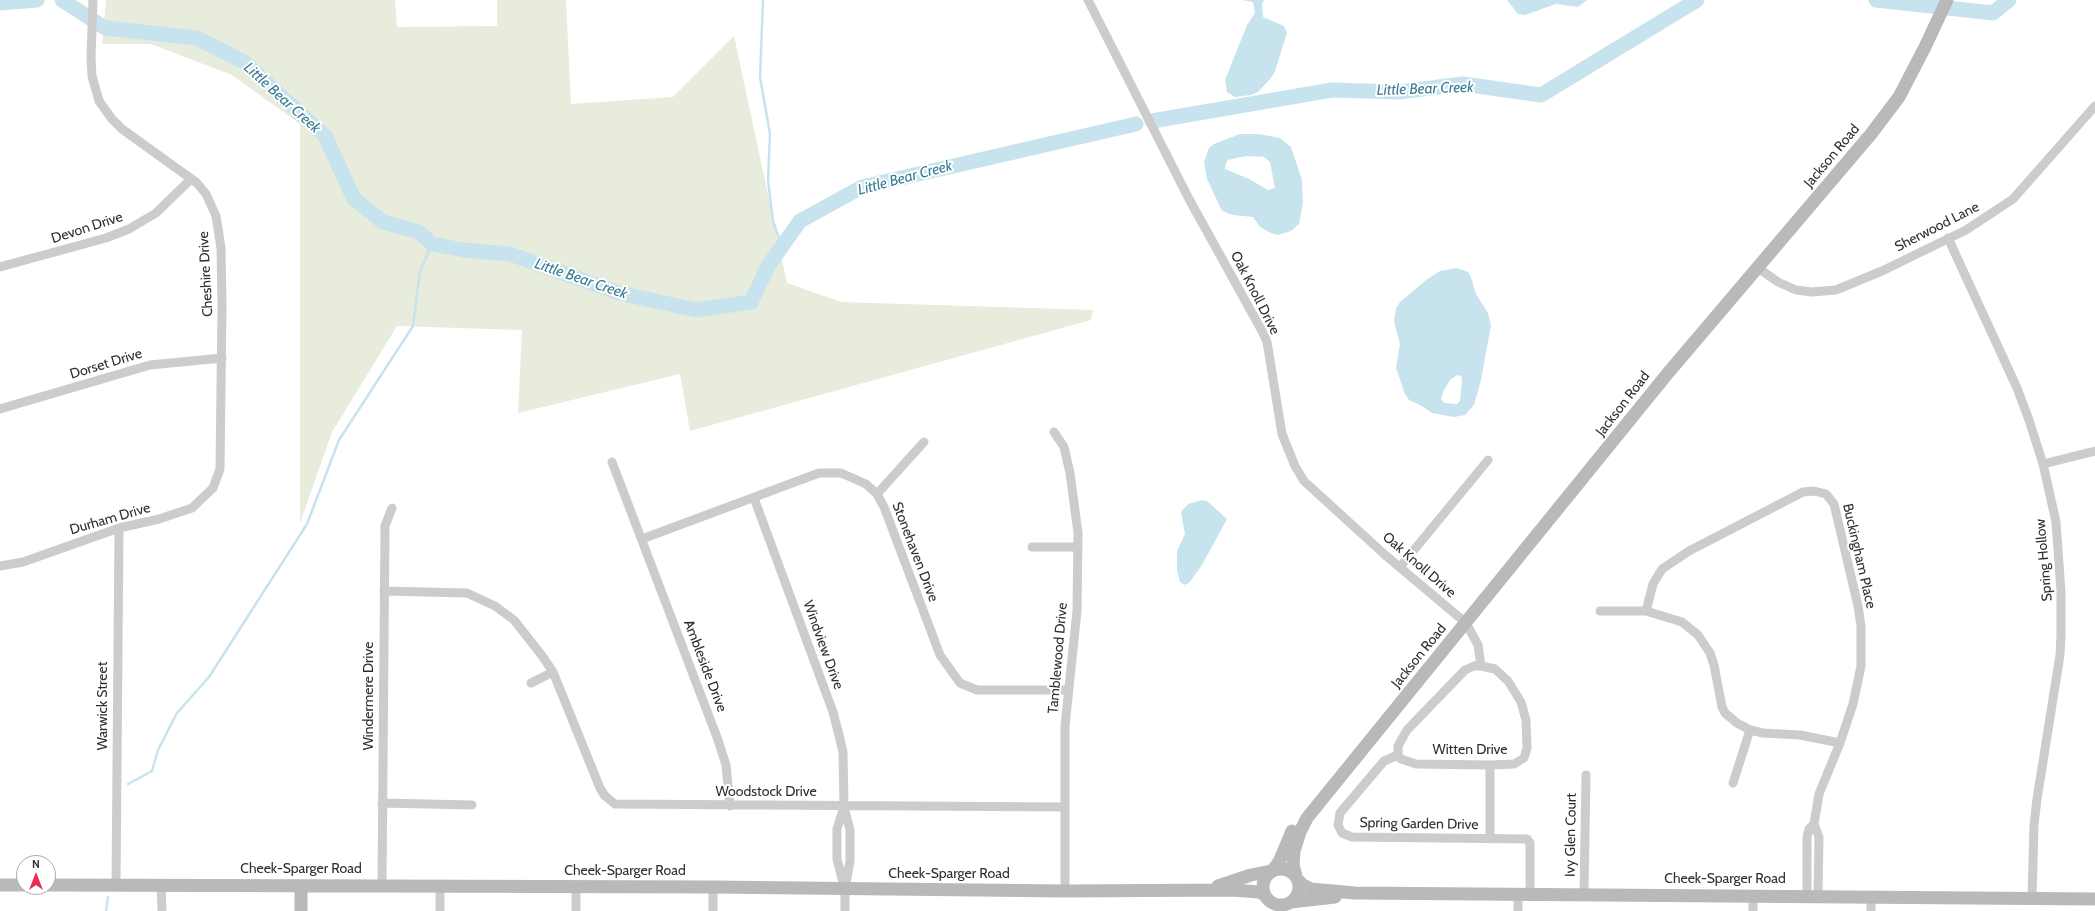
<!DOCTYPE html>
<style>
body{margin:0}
#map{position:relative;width:2095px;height:911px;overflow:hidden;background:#fff;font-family:Cabin,sans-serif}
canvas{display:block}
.north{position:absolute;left:16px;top:855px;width:40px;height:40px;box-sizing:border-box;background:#fff;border:1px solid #acacac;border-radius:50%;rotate:0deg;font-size:11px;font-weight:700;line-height:16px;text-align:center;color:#2f2f2f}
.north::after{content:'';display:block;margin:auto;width:14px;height:18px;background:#eb2b53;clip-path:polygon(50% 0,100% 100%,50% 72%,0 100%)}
</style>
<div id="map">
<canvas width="2095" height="911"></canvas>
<div class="north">N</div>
</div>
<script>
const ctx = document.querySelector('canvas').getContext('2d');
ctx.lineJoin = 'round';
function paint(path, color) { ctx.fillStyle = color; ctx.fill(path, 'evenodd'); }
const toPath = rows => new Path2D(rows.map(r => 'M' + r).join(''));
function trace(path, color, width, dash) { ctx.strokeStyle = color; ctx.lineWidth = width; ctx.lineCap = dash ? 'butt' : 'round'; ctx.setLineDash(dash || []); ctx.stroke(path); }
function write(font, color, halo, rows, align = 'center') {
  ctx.font = font + ' Cabin,sans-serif'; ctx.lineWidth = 4; ctx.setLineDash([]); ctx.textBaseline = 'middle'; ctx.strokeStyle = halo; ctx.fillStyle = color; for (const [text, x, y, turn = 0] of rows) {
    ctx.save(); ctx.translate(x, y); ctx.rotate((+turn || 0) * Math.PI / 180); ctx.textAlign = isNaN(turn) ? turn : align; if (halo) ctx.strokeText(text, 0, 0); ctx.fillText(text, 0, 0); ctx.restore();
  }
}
const green = toPath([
 [106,0,395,0,397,27,497,26,497,0,566,0,571,104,673,97,734,36,787,283,841,302,1093,310,1091,320,690,431,680,374,518,413,522,330,397,326,332,432,300,523,300,124,232,75,151,44,102,44]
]);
const water = toPath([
 [1242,0,1264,0,1262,4,1263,17,1284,26,1287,33,1275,71,1271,78,1258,92,1251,95,1235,97,1227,92,1225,80,1247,25,1255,13,1253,2],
 [1507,0,1587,0,1578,7,1556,4,1525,15,1518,14],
 [1240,134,1259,134,1280,138,1291,147,1302,180,1303,203,1299,224,1291,231,1278,235,1271,233,1260,227,1253,217,1233,215,1222,211,1207,179,1204,162,1209,148,1214,144],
 [1246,156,1264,157,1270,162,1275,188,1268,190,1249,179,1225,169,1226,163,1228,160],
 [1457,268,1468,272,1471,277,1476,294,1488,313,1491,325,1481,380,1474,405,1465,415,1454,417,1432,413,1422,406,1409,400,1405,394,1396,368,1400,344,1394,322,1396,308,1400,302,1426,280,1440,271],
 [1457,375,1461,376,1462,380,1460,401,1457,404,1444,403,1441,399,1443,392,1450,380],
 [1202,500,1207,501,1227,519,1202,565,1189,583,1184,585,1180,582,1177,570,1177,551,1185,534,1181,512,1188,504]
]);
const stream = toPath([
 [763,0,760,77,770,134,768,180,773,221,782,247],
 [128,784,152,771,158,750,177,713,209,677,307,524,339,440,413,326,420,271,432,244],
 [106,911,108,897]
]);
const river = toPath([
 [62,0,105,28,197,38,244,62,325,136,354,199,383,222,419,232,432,244,463,250,510,254,619,293,696,310,751,302,768,266,800,221,862,187,1136,124],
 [1876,0,1993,13,2009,0],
 [0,3,37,0],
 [1152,121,1332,90,1399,92,1463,84,1541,95,1697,0]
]);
const street = toPath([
 [1088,0,1189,199,1262,331,1267,342,1282,434,1295,466,1304,481,1384,554,1466,623,1478,645,1481,666],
 [1948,238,2017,388,2029,420,2043,464,2056,522,2061,592,2061,635,2060,655,2037,799,2034,825,2032,898],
 [0,267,106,238,129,229,156,213,191,179],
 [1758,268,1778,282,1796,290,1812,292,1836,290,1882,271,1966,230,2013,199,2095,106],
 [0,409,150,365,222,358],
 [1054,432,1064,447,1070,473,1078,533,1077,611,1065,726,1065,891],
 [612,462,718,740,726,765,730,806],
 [2043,464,2095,451],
 [877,494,924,442],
 [754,498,833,712,839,735,843,752,844,807,850,830,850,861,845,889,845,911],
 [642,539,819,473,841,473,866,484,877,494,884,507,940,655,960,683,977,690,1068,690],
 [1032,547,1078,547],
 [0,566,23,562,119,528,159,519,192,508,213,488,220,469,222,306,221,248,216,216,206,194,197,183,122,129,112,119,99,101,92,76,91,58,93,0],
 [1400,567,1488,460],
 [384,591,467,593,495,606,514,620,543,657,553,672,600,788,605,796,615,804,1064,807],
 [1600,611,1646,611,1682,622,1698,635,1710,653,1714,665,1722,707,1725,713,1737,723,1750,730,1763,733,1800,735,1840,743],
 [1646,611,1653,584,1662,569,1689,551,1803,492,1814,491,1826,494,1834,504,1858,606,1861,626,1861,666,1853,704,1840,743,1819,794,1814,824,1809,829,1807,837,1807,896],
 [1474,666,1481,666,1495,669,1508,681,1521,702,1526,720,1527,748,1524,758,1514,764,1490,765,1416,764,1401,759,1398,755,1398,746,1407,730,1465,670,1474,666],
 [531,683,553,672],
 [1398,755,1384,761,1340,813,1338,825,1342,833,1352,837,1527,839,1530,843,1530,894],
 [1733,783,1750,730],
 [382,803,472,805],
 [844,807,837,829,837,859,844,886],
 [1814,824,1819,837,1818,896],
 [1490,839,1490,765],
 [116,885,119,528],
 [161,885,162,911],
 [382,885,385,526,392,508],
 [440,886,440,911],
 [576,887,576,911],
 [1518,894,1518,911],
 [1584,894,1586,775],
 [1753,895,1753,911],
 [1871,896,1871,911],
 [713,911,713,887]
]);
const secondary = toPath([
 '1263 887a18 18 0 1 1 36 0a18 18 0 1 1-36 0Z',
 [1273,870,1279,862,1292,831],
 [1296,876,1293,865,1294,851,1300,832,1307,818,1668,373,1871,134,1899,97,1925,47,1947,0],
 [1297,879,1303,885,1311,889,1355,893,2095,899],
 [0,885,24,885],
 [48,885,713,887,1065,891,1232,890,1259,892,1265,895],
 [301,886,301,911],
 [1218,886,1251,875,1271,871],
 [1291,902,1335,897]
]);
const streetNames = [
 ["Jackson Road",1832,156,-50],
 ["Sherwood Lane",1937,227,-27],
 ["Devon Drive",87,228,-18],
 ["Cheshire Drive",206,274,-93],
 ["Oak Knoll Drive",1255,293,63],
 ["Dorset Drive",106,364,-17],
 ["Jackson Road",1623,404,-52],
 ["Durham Drive",110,519,-16],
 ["Stonehaven Drive",915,552,69],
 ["Buckingham Place",1859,556,77],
 ["Spring Hollow",2044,560,-95],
 ["Oak Knoll Drive",1419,565,41],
 ["Windview Drive",823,645,70],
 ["Jackson Road",1419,656,-51],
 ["Tamblewood Drive",1058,658,-85],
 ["Ambleside Drive",705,666,69],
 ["Windermere Drive",369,696,-90],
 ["Warwick Street",103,706,-90],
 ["Witten Drive",1470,750],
 ["Woodstock Drive",766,792],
 ["Spring Garden Drive",1419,824,1],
 ["Ivy Glen Court",1571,835,-89],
 ["Cheek-Sparger Road",301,869],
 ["Cheek-Sparger Road",625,871],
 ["Cheek-Sparger Road",949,874],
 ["Cheek-Sparger Road",1725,879]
];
const waterNames = [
 ["Little Bear Creek",1425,89,-2],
 ["Little Bear Creek",282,98,42],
 ["Little Bear Creek",905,178,-15],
 ["Little Bear Creek",581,279,19]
];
paint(green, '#e7ecdc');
paint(water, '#c7e3ed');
trace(stream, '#c7e3ed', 2.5);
trace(river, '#c7e3ed', 15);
trace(street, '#ccc', 9);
trace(secondary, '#b9b9b9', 13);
write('14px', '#2f2f2f', '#fff', streetNames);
write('italic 15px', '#3a7d94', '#fff', waterNames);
</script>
